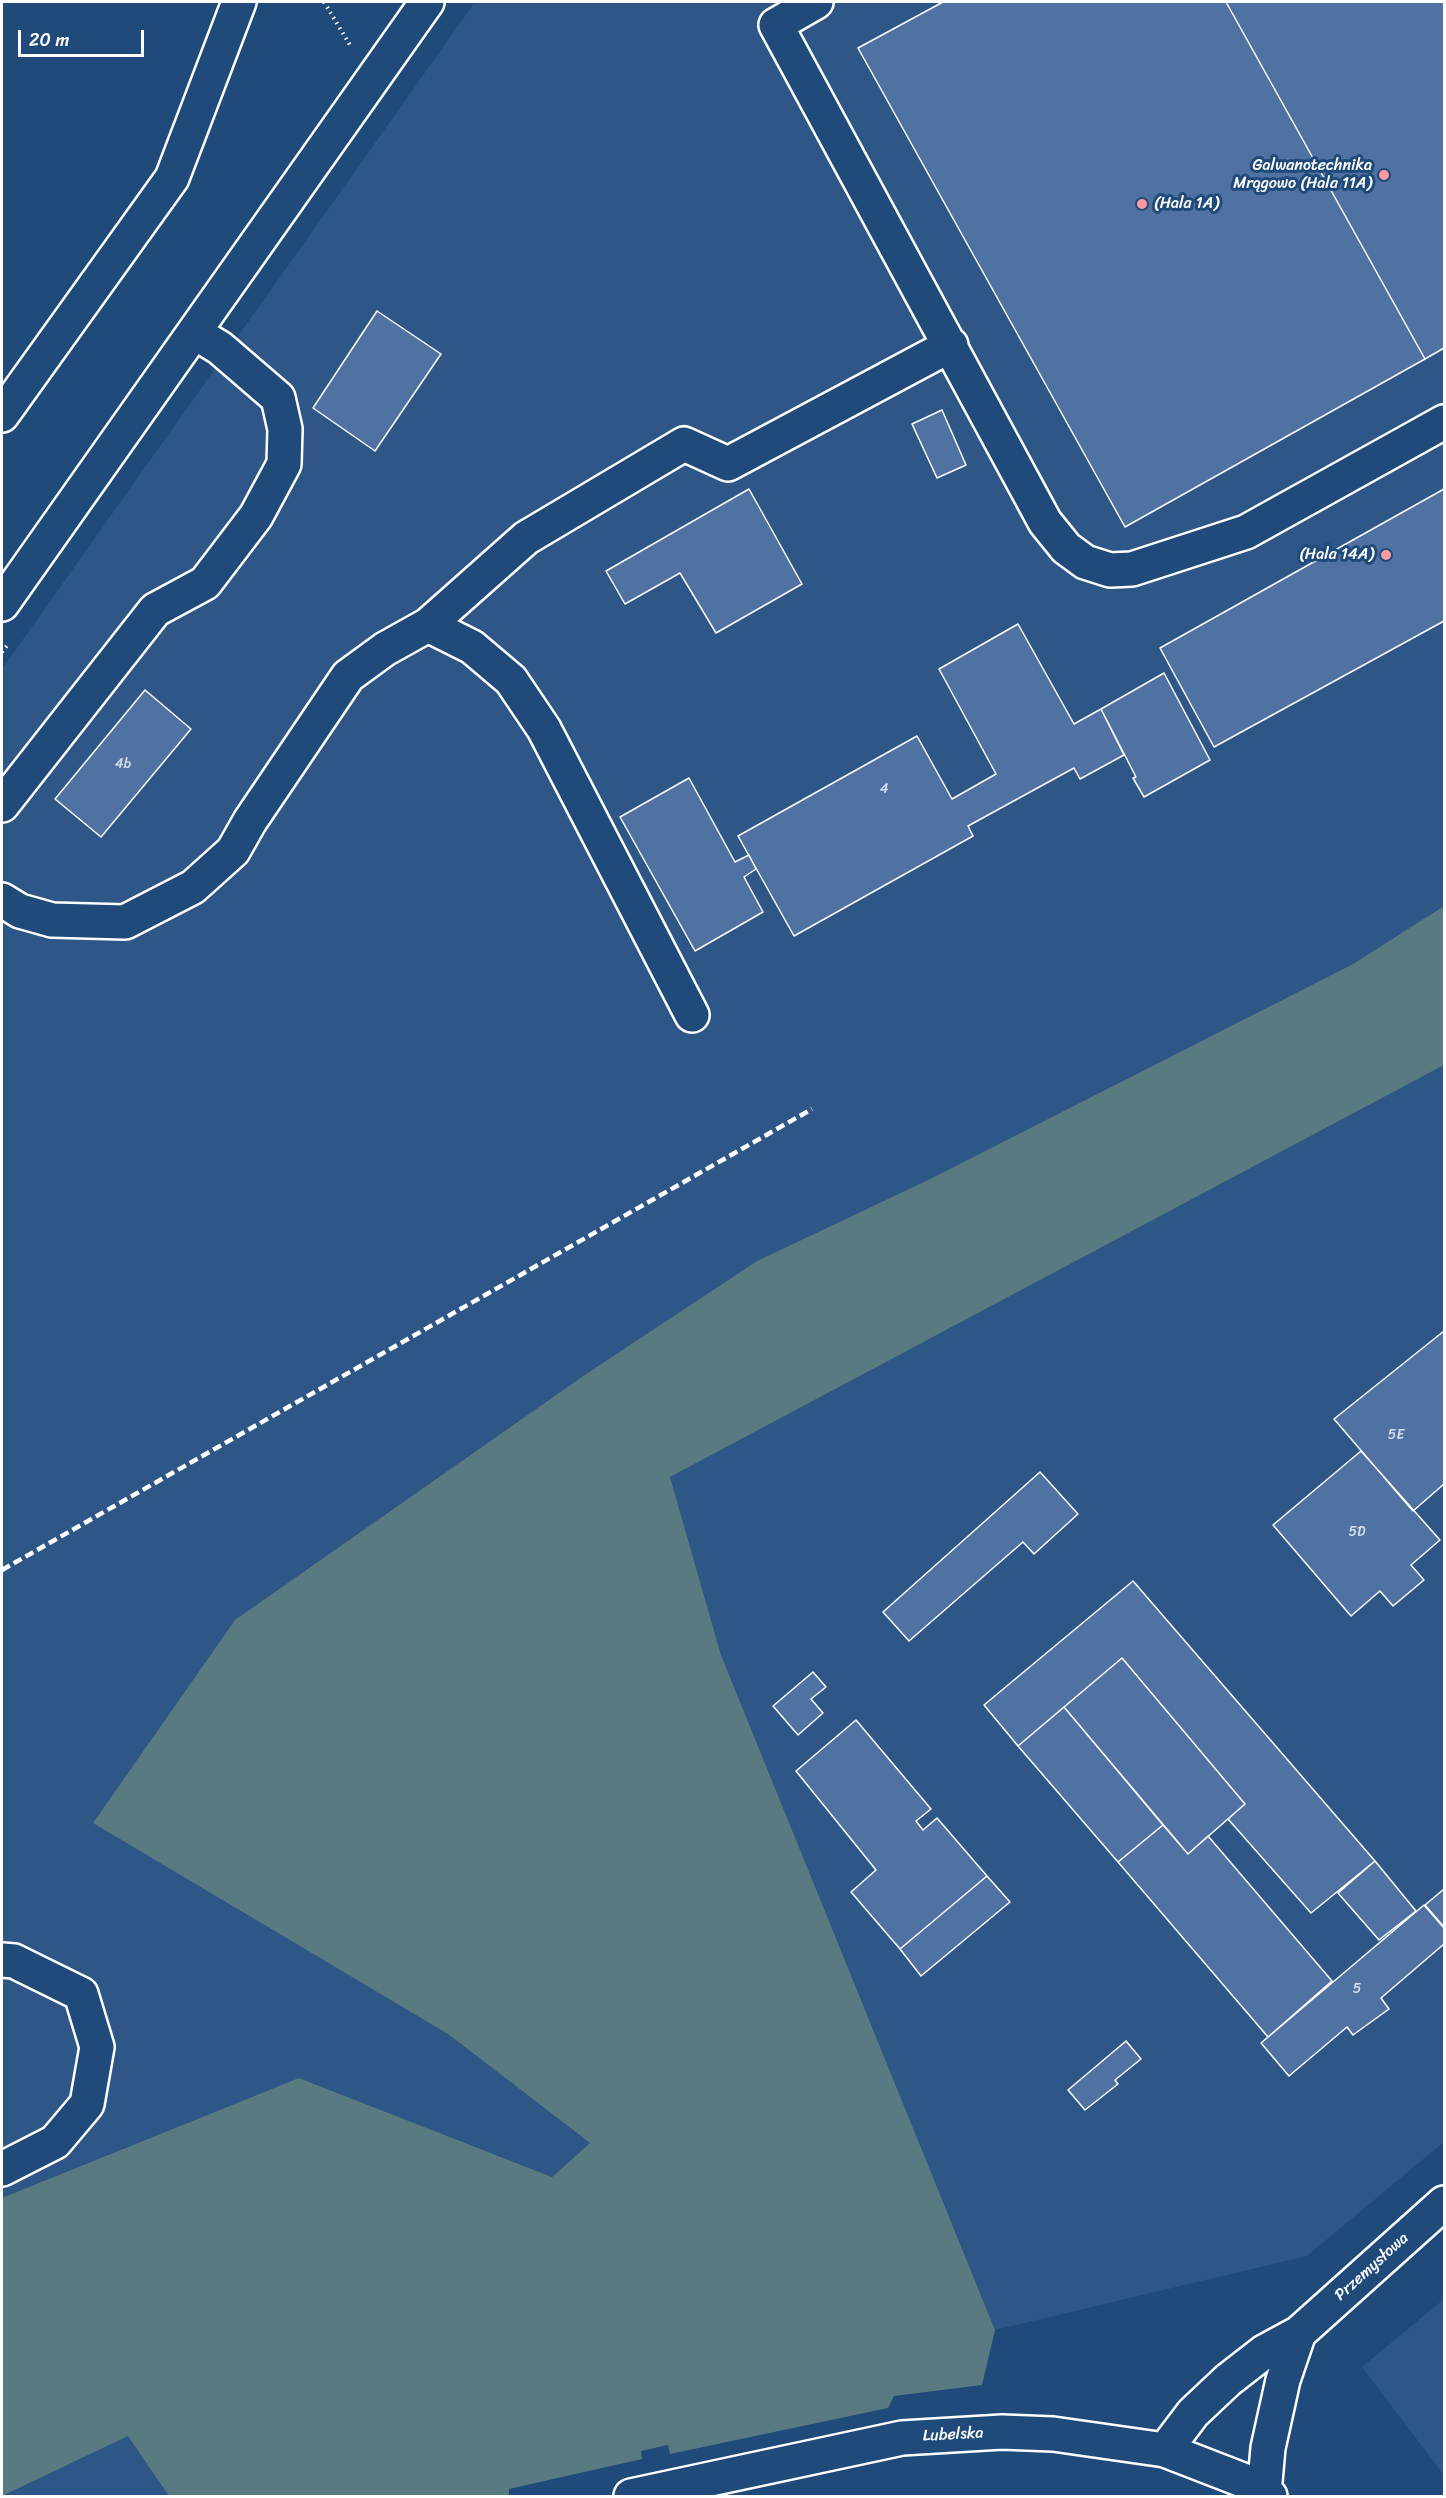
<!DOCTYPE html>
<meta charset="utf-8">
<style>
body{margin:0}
#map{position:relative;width:1446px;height:2498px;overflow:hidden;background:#1f4a7a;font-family:Sriracha,sans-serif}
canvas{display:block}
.frame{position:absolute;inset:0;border:3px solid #fff;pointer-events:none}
.scale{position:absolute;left:18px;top:30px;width:126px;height:27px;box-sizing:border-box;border:3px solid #fff;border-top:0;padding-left:8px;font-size:18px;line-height:21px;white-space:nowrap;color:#fff;-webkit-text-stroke:4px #1f4a7a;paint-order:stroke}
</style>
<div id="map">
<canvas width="1446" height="2498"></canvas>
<div class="frame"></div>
<div class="scale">20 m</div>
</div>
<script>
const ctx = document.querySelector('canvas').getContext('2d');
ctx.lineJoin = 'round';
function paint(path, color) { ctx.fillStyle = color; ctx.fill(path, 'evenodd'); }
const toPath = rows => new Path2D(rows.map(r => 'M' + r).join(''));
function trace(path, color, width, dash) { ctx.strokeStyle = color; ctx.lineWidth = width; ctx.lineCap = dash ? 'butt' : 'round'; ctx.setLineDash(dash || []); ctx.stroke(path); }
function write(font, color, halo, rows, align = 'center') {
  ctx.font = font + ' Sriracha,sans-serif'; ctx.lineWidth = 6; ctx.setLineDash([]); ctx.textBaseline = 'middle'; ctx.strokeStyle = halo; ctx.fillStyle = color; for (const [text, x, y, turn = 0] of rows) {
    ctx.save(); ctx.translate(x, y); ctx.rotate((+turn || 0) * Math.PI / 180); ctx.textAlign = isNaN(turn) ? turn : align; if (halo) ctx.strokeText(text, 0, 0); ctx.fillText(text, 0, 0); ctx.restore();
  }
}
const built = toPath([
 [475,2,1444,2,1444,906,1353,964,928,1180,757,1261,589,1372,448,2034,590,2143,552,2177,299,2078,245,2496,2,2496,2,669],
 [1444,1065,1444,2142,1307,2256,995,2330,721,1655,670,1477],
 [1444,2299,1444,2475,1362,2367]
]);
const green = toPath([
 [1444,906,1444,1065,670,1477,721,1655,995,2330,982,2385,894,2396,888,2408,670,2454,668,2445,641,2451,642,2459,509,2489,509,2496,169,2496,128,2436,2,2496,2,2198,299,2078,552,2177,590,2143,448,2034,93,1823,235,1620,589,1372,757,1261,928,1180,1353,964]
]);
const building = toPath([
 [943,2,1226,2,1425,359,1125,527,858,48,943,2],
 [1226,2,1444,2,1444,348,1425,359,1226,2],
 [377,311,441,354,375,451,313,408,377,311],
 [942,410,966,465,937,478,912,424,942,410],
 [749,489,802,584,716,633,680,573,625,604,606,571,749,489],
 [1444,489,1444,621,1214,747,1160,648,1444,489],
 [1018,624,1074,724,1101,709,1124,755,1080,779,1074,768,968,826,973,836,794,936,738,836,917,736,952,799,996,774,939,669,1018,624],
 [1164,673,1210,760,1144,797,1133,778,1136,777,1101,709,1164,673],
 [145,690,191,729,101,837,55,799,145,690],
 [689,778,735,862,749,855,756,869,744,877,763,912,695,951,620,817,689,778],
 [1444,1331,1444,1484,1413,1511,1334,1419,1444,1331],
 [1361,1451,1440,1540,1411,1565,1424,1580,1393,1606,1380,1591,1351,1616,1273,1525,1361,1451],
 [1040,1472,1078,1514,1034,1554,1023,1542,909,1641,883,1612,1040,1472],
 [1133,1581,1375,1861,1311,1913,1228,1819,1245,1804,1122,1658,1018,1746,984,1705,1133,1581],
 [1122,1658,1245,1804,1188,1854,1064,1707,1122,1658],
 [813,1672,826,1687,811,1699,823,1713,798,1735,773,1706,813,1672],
 [1064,1707,1163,1825,1118,1862,1018,1746,1064,1707],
 [856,1720,931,1809,916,1821,923,1830,937,1818,987,1876,900,1949,851,1892,876,1870,796,1771,856,1720],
 [1163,1825,1188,1854,1208,1836,1332,1981,1268,2037,1118,1862,1163,1825],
 [1375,1861,1416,1911,1379,1940,1338,1893,1375,1861],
 [987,1876,1010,1902,921,1976,900,1949,987,1876],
 [1444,1889,1444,1927,1425,1905,1444,1889],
 [1424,1905,1444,1928,1444,1944,1381,1998,1389,2009,1353,2035,1347,2027,1289,2076,1261,2043,1424,1905],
 [1126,2041,1141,2059,1115,2080,1118,2084,1085,2110,1068,2090,1126,2041]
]);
const path = toPath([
 [324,2,350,45],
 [2,652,9,643]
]);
const minor = toPath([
 [816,2,776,25,1045,522,1066,548,1085,562,1110,570,1132,569,1246,532,1444,422],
 [2,415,172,178,239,2],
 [2,604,427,2],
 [428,625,472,647,511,680,544,729,692,1015],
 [2,805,155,610,205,583,256,516,284,464,285,429,278,398,220,348,194,332],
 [2,900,20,911,52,920,125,922,193,887,233,851,250,821,348,676,385,649,428,625,526,538,684,444,728,464,951,345],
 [2,1960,14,1961,81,1994,97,2047,87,2104,55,2142,2,2169],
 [1165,2450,1193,2413,1228,2380,1264,2352,1299,2333,1444,2203],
 [1264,2493,1268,2448,1283,2380,1299,2333],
 [631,2496,902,2438,1002,2432,1053,2434,1165,2450,1245,2481,1270,2496]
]);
const rail = toPath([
 [2,1570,812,1109]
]);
const markers = [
 [1384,175,6,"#ff9aa2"],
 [1142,204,6,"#ff9aa2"],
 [1386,555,6,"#ff9aa2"]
];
const numberNames = [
 ["4b",123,764],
 ["4",884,789],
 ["5E",1396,1435],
 ["5D",1357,1532],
 ["5",1357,1989]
];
const poiNames = [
 ["Galwanotechnika",1372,166],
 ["Mrągowo (Hala 11A)",1372,184],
 ["(Hala 1A)",1154,204,"left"],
 ["(Hala 14A)",1374,555]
];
const streetNames = [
 ["Przemysłowa",1372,2267,-42],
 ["Lubelska",953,2435,-3]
];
paint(built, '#2e5686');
paint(green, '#587a80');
paint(building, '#5072a2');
trace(building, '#fff', 1.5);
trace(minor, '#fff', 38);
trace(path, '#fff', 4, [1.5, 4.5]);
trace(minor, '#1f4a7a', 33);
trace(rail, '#fff', 4.5, [9, 4.5]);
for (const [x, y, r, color] of markers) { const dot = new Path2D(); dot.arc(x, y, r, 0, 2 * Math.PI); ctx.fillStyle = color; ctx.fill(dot); trace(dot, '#1f4a7a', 2); }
write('14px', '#d3dce8', null, numberNames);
write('16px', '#fff', '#1f4a7a', poiNames, 'right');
write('16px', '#fff', '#1f4a7a', streetNames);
</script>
